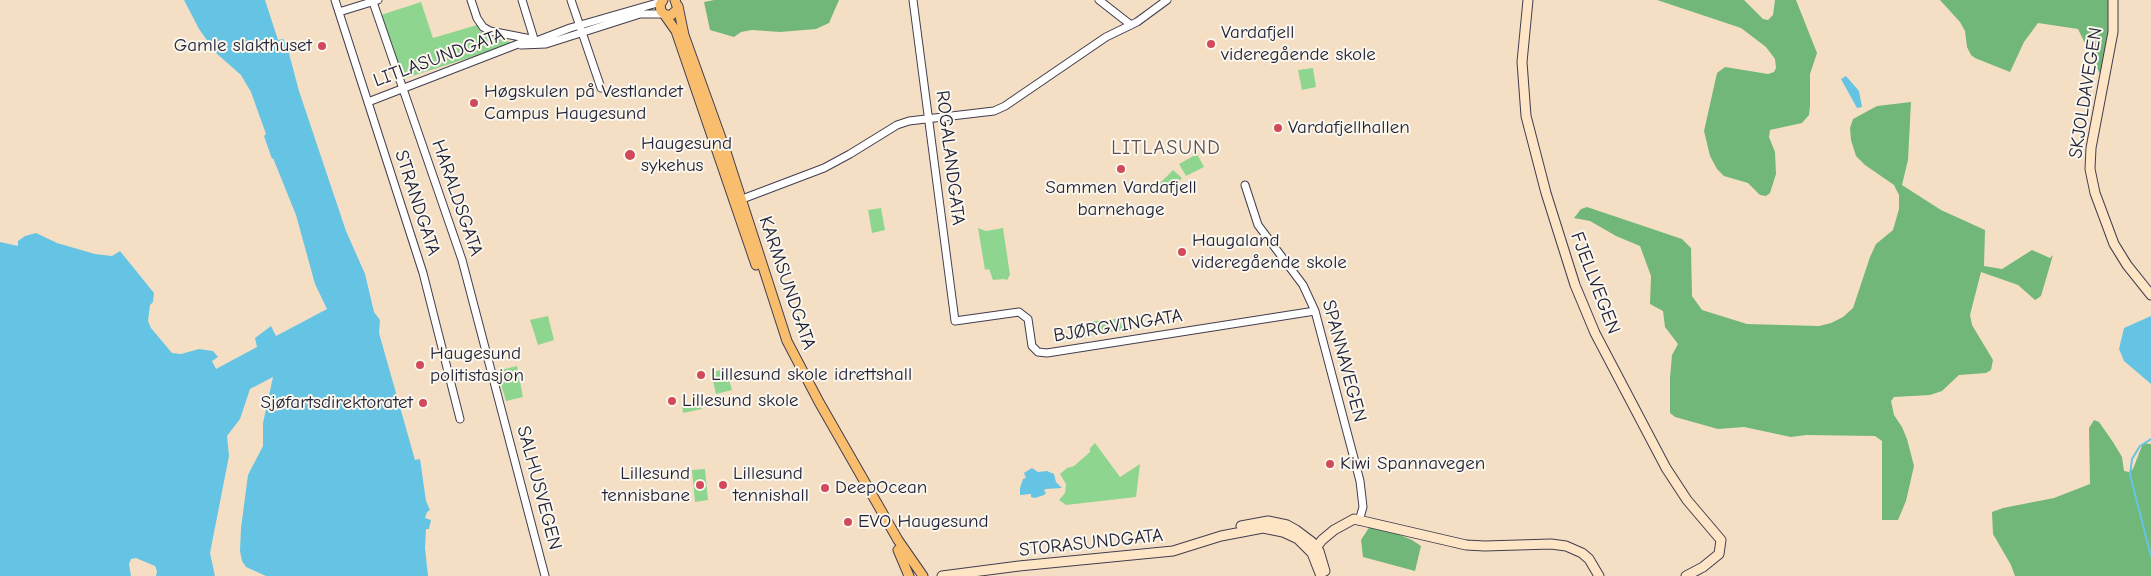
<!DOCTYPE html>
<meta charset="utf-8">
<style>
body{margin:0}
canvas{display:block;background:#f5dfc4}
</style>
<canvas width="2151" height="576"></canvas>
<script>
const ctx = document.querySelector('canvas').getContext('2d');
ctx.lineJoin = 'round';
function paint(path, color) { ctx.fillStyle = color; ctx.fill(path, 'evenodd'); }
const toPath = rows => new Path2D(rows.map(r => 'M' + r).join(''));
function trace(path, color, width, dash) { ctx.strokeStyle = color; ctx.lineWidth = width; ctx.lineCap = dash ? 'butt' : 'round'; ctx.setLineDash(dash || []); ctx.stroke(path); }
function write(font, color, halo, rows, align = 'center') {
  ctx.font = font + ' "Comic Neue",sans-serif'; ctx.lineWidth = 4; ctx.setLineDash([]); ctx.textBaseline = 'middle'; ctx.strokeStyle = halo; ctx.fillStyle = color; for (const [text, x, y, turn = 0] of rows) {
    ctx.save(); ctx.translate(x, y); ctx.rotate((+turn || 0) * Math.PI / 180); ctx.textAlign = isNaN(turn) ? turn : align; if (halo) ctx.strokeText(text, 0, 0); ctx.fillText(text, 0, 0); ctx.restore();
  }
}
const green = toPath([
 [421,2,433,38,477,25,480,31,488,36,515,43,403,79,381,15],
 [1313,68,1316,87,1302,90,1298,70],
 [1197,154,1204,167,1186,176,1179,164],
 [1173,170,1182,178,1168,191,1160,183],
 [881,208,885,230,872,233,868,210],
 [978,228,986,231,1003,228,1010,275,1007,280,1004,279,993,280,989,269,985,270],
 [548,316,554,340,538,345,530,320],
 [1124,318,1126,329,1087,336,1086,322],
 [517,366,523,397,506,401,497,371],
 [726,368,732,390,716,394,711,373],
 [700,400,702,409,683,413,682,405],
 [1095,443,1120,477,1140,464,1136,497,1066,505,1059,500,1065,493,1066,484,1060,474,1067,468,1074,466,1090,452,1090,448],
 [705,469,708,500,695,502,692,470]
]);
const forest = toPath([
 [714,0,839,0,829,23,816,29,780,32,752,30,741,32,734,37,710,30,704,2],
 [1657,0,1744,0,1763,19,1768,20,1773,15,1775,0,1796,0,1817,53,1810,74,1810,106,1809,115,1802,123,1770,130,1769,137,1775,152,1776,174,1770,193,1766,196,1760,195,1748,183,1724,176,1717,169,1710,156,1704,131,1717,73,1725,67,1768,74,1774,72,1776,68,1775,59,1766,47,1741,28],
 [1940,0,2113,0,2111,27,2102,78,2078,29,2038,23,2024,42,2010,72,1975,58,1971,55,1967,47,1965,31,1960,22],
 [1911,102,1908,160,1902,185,1941,210,1985,230,1984,266,2002,269,2032,250,2050,258,2053,255,2041,296,2035,300,2018,285,1981,272,1970,315,1972,325,1993,360,1991,370,1986,373,1959,375,1942,391,1930,395,1894,397,1891,401,1894,415,1902,427,1907,439,1914,466,1906,501,1898,520,1882,520,1882,441,1875,436,1806,435,1791,437,1744,427,1718,429,1675,417,1670,413,1670,378,1672,355,1678,344,1665,327,1663,311,1650,304,1651,276,1640,246,1616,236,1590,221,1574,218,1581,209,1587,207,1682,239,1691,248,1692,296,1702,310,1747,324,1819,326,1831,323,1843,317,1853,308,1870,257,1876,244,1893,230,1899,209,1899,195,1894,185,1865,165,1856,156,1851,140,1850,128,1853,119,1877,106],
 [2094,420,2099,422,2113,442,2122,457,2124,471,2129,472,2133,469,2143,443,2151,444,2151,576,2015,576,2011,565,1993,534,1992,512,2003,508,2054,498,2090,484,2089,428],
 [1372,523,1412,540,1421,546,1415,571,1363,557,1361,540]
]);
const water = toPath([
 [184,0,265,0,278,40,283,39,287,46,299,91,346,231,365,274,374,312,380,320,379,333,415,460,420,459,426,501,430,510,427,512,425,518,431,520,429,529,426,529,425,548,428,576,266,576,246,567,242,561,240,551,241,528,248,475,263,446,263,423,273,377,250,389,240,419,227,436,229,456,210,553,215,576,156,576,157,571,155,566,136,558,131,559,129,564,131,576,0,576,0,242,18,246,18,241,25,236,36,233,57,243,95,254,112,256,120,251,154,293,153,302,150,305,148,321,151,328,172,353,181,354,199,349,213,351,218,357,212,361,216,369,257,347,255,338,271,326,276,336,327,309,315,284,296,215,273,158,272,159,264,136,266,134,251,92,241,75,216,53,199,29],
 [1846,76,1859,91,1862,107,1857,108,1841,79],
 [2151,316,2151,384,2124,361,2119,349,2124,328],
 [1032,468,1038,472,1047,471,1054,474,1056,482,1062,488,1046,489,1044,490,1046,493,1044,495,1035,498,1031,497,1031,494,1020,495,1020,488,1023,479,1026,478,1024,473]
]);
const stream = toPath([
 [2151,439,2140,446,2132,459,2130,475,2151,556]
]);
const tertiary = toPath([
 [335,0,423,273,460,419],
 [471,0,477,18,483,27,490,31,531,39],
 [522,0,534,39],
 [571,0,601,88],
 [913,0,955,321,1019,312,1028,319,1032,346,1038,352,1047,353,1315,311],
 [1099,0,1131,25],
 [373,2,462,260,545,576],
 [339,12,378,0],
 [539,40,570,28,661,2],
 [521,45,546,44,640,14,663,14],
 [368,102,531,39],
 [1245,185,1258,225,1303,285,1315,311,1360,481,1363,507,1359,521],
 [737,201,824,168,850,154,897,125,909,121,994,111,1005,106,1106,37,1137,22,1167,0]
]);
const secondary = toPath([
 [1528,0,1522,62,1526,116,1546,193,1575,285,1595,333,1666,468,1687,500,1721,540,1719,554,1703,567,1686,576],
 [2113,0,2113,32,2091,148,2090,169,2095,193,2114,244,2127,265,2151,295],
 [1241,526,1268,521,1287,525,1296,530,1312,542,1319,551,1325,571],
 [1312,553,1322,540,1334,530,1354,519,1466,545,1485,546,1551,544,1566,546,1582,553,1589,559,1599,576],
 [942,576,1019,566,1173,551,1221,536,1263,528,1283,532,1298,539,1312,553,1321,576]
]);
const primary = toPath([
 [663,0,660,5,661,11,664,14,670,16,678,9,675,0],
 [678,6,684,35,725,149,787,341,819,402,898,540,923,576],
 [664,14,676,31,756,265],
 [898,550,909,576]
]);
const markers = [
 [1211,44,5,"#d1495b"],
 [322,46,5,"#d1495b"],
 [474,103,5,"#d1495b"],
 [1278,128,5,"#d1495b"],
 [630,155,6,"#d1495b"],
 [1121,169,5,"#d1495b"],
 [1182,252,5,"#d1495b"],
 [420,365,5,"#d1495b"],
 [701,375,5,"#d1495b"],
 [672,401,5,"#d1495b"],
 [423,403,5,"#d1495b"],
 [1330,464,5,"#d1495b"],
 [700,485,5,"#d1495b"],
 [723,485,5,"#d1495b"],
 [825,488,5,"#d1495b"],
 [848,522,5,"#d1495b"]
];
const poiNames = [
 ["Vardafjell",1221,33],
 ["videregående skole",1221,55],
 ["Gamle slakthuset",312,46,"right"],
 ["Høgskulen på Vestlandet",484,92],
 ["Campus Haugesund",484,114],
 ["Vardafjellhallen",1288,128],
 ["Haugesund",641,144],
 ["sykehus",641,166],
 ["Sammen Vardafjell",1121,188,"center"],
 ["barnehage",1121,210,"center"],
 ["Haugaland",1192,241],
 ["videregående skole",1192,263],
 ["Haugesund",430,354],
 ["politistasjon",430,376],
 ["Lillesund skole idrettshall",711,375],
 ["Lillesund skole",682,401],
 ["Sjøfartsdirektoratet",413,403,"right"],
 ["Kiwi Spannavegen",1340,464],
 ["Lillesund",690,474,"right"],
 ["tennisbane",690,496,"right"],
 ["Lillesund",733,474],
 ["tennishall",733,496],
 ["DeepOcean",835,488],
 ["EVO Haugesund",858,522]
];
const streetNames = [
 ["LITLASUNDGATA",439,58,-20],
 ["SKJOLDAVEGEN",2086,93,-81],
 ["ROGALANDGATA",950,158,83],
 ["HARALDSGATA",457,198,71],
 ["STRANDGATA",417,203,72],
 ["KARMSUNDGATA",787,283,71],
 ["FJELLVEGEN",1595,283,69],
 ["BJØRGVINGATA",1118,326,-9],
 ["SPANNAVEGEN",1344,361,75],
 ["SALHUSVEGEN",539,488,75],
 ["STORASUNDGATA",1091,543,-6]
];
const neighbourhoodNames = [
 ["LITLASUND",1166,148]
];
paint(green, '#8ed690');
paint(forest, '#72b77a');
paint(water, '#65c4e3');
trace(stream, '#65c4e3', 2);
trace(tertiary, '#423e50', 9);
trace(secondary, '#423e50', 11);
trace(primary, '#423e50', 11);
trace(tertiary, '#fff', 7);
trace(secondary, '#fde5c5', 9);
trace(primary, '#f9be6d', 9);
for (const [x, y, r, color] of markers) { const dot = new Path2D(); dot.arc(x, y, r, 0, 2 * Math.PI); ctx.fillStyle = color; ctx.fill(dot); trace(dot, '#fbf7ec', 2); }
write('19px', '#22223b', '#fbf7ec', poiNames, 'left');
write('19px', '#22223b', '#fbf7ec', streetNames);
ctx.letterSpacing = '1px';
write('20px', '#5f4e52', '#fbf7ec', neighbourhoodNames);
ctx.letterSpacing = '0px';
</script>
